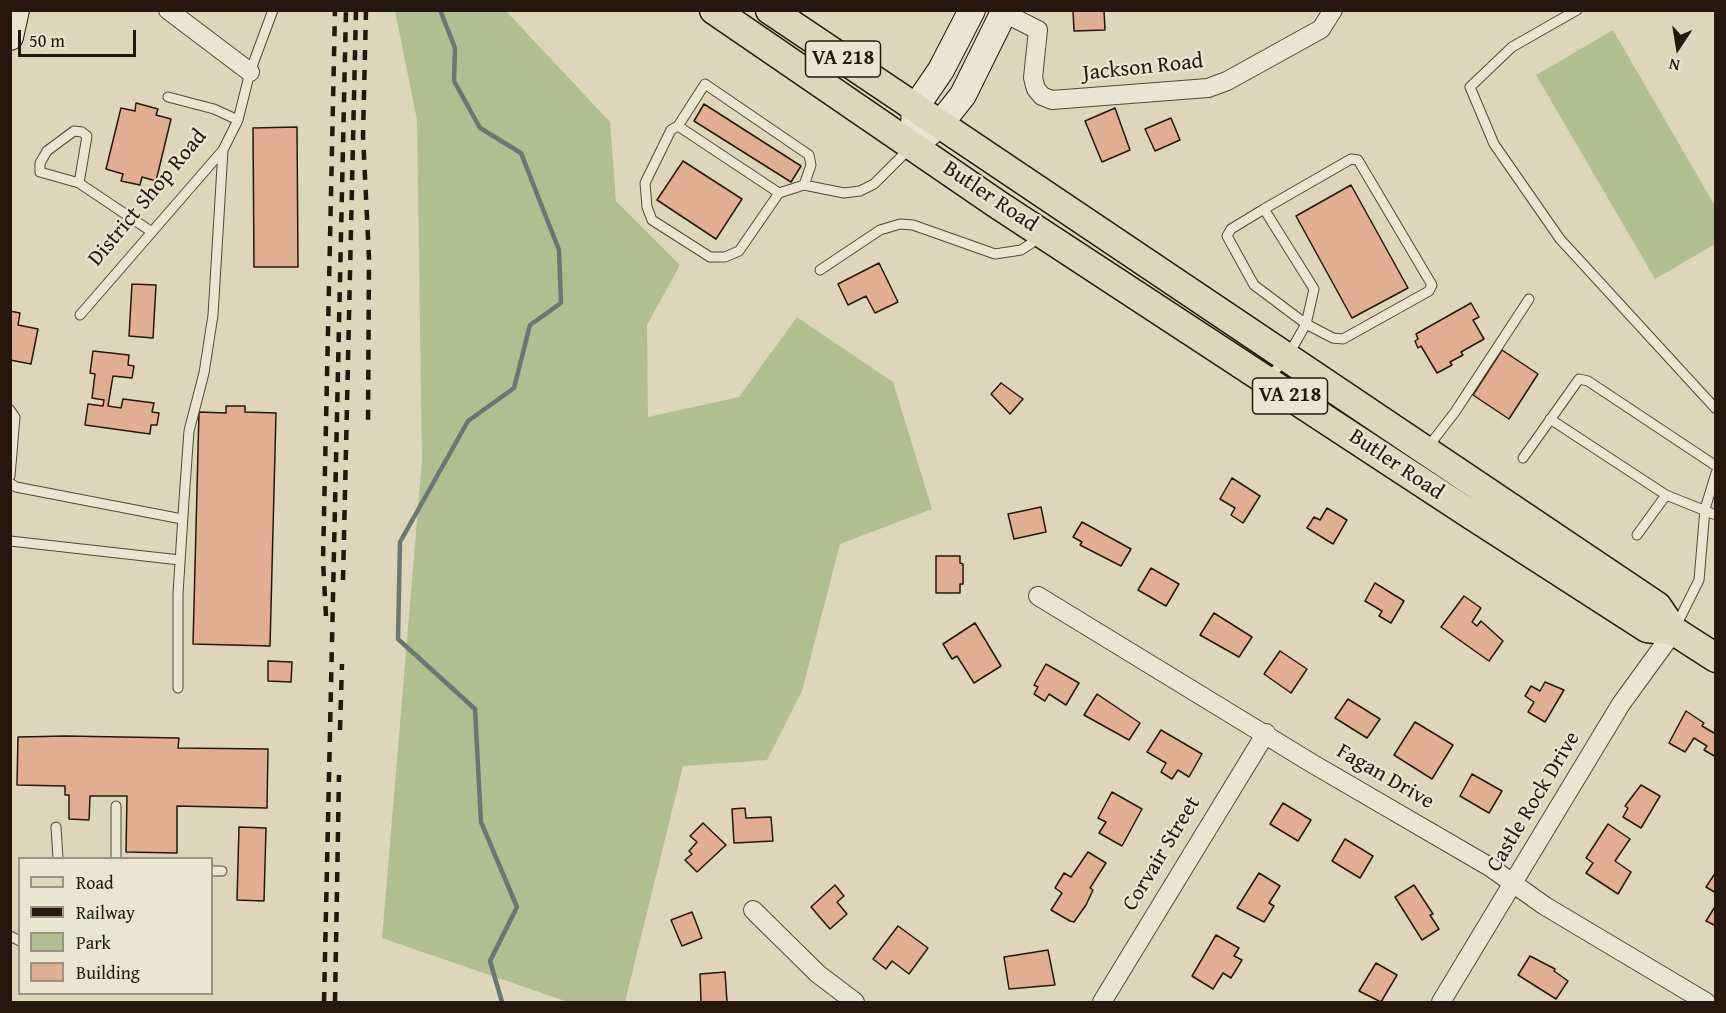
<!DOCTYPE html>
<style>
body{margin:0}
#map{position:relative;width:1726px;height:1013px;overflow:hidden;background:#ded6ba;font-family:"Gentium Book Plus",serif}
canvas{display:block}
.frame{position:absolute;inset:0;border:12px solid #25170d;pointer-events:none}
.legend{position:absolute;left:18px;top:857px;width:195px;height:138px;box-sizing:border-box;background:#eae4d2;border:2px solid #9b9283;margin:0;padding:8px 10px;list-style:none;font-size:18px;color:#25170d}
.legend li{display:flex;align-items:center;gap:12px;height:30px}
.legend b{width:30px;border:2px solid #9b9283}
.north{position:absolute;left:1648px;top:18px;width:60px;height:60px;-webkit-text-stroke:4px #eae4d2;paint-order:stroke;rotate:192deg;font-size:16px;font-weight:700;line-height:24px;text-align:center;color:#25170d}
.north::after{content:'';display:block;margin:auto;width:21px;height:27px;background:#25170d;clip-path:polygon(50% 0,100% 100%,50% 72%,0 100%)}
.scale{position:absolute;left:18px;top:30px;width:118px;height:27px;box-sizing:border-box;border:3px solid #25170d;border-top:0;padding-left:8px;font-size:18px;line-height:21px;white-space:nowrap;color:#25170d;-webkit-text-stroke:4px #eae4d2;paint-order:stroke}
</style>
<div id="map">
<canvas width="1726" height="1013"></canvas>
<div class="frame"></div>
<ul class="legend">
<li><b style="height:8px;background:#ded6ba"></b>Road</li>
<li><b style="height:8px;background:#25170d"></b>Railway</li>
<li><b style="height:16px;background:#b1be90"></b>Park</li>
<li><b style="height:16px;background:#e1ae92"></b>Building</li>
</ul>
<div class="north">N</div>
<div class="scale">50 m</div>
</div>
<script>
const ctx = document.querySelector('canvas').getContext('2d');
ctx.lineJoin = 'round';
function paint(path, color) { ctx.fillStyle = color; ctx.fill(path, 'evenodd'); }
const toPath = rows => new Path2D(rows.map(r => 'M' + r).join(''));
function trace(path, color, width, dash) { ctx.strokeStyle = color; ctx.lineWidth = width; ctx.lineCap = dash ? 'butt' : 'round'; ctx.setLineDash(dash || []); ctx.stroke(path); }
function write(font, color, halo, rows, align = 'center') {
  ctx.font = font + ' "Gentium Book Plus",serif'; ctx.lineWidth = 4.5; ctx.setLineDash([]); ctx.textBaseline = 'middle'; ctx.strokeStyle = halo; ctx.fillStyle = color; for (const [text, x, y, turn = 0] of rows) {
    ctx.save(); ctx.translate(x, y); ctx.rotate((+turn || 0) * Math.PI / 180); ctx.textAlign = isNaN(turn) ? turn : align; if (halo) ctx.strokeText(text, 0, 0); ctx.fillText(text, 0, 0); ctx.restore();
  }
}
const green = toPath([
 [395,11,506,11,610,122,616,201,680,265,647,325,648,417,739,397,797,317,893,382,932,509,840,544,802,691,767,760,683,766,625,1002,568,1002,382,938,422,461,417,120],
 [1613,30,1715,206,1715,244,1655,279,1536,75]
]);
const stream = toPath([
 [440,10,455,48,454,81,480,128,521,153,559,250,561,303,530,325,514,388,468,421,400,542,398,639,475,709,481,822,517,907,490,961,502,1002]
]);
const building = toPath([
 [1104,10,1105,30,1074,31,1073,11,1104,10],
 [136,103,158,109,156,115,171,119,156,181,142,177,140,185,121,181,123,174,106,169,121,108,135,111,136,103],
 [704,104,801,166,791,182,694,121,704,104],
 [1115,108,1130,150,1102,162,1085,121,1115,108],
 [1171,118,1180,140,1155,151,1145,129,1171,118],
 [297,127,298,267,254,267,253,128,297,127],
 [683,161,742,199,716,239,657,200,683,161],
 [1351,185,1408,288,1352,318,1296,216,1351,185],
 [879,263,898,302,875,313,866,296,848,305,838,284,879,263],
 [132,284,156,285,153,338,129,336,132,284],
 [1471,303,1479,317,1473,320,1484,339,1461,352,1463,355,1450,362,1452,365,1437,373,1421,346,1418,348,1415,341,1418,339,1416,334,1471,303],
 [10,311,20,313,18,325,38,329,31,364,10,360,10,311],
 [1502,350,1538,374,1509,419,1473,395,1502,350],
 [93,351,129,355,128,365,134,366,132,378,113,376,108,406,121,408,123,399,154,403,152,412,159,413,157,425,151,425,150,434,85,425,88,404,103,406,104,400,92,398,95,374,90,373,93,351],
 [1001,383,1023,399,1010,414,991,394,1001,383],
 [226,406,245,406,245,412,276,413,270,646,193,644,199,412,226,413,226,406],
 [1232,478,1260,496,1243,523,1231,515,1235,508,1220,499,1232,478],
 [1041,507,1046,532,1014,539,1008,514,1041,507],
 [1327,508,1347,520,1333,544,1307,528,1314,517,1320,520,1327,508],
 [1082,522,1131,549,1121,566,1080,545,1082,542,1073,537,1082,522],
 [936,556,960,556,960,563,963,564,963,584,960,584,960,593,936,593,936,556],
 [1151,568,1179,584,1166,606,1138,590,1151,568],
 [1375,583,1404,601,1391,623,1379,616,1382,611,1365,601,1375,583],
 [1464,596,1481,608,1472,622,1477,626,1481,621,1503,641,1489,661,1441,627,1464,596],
 [1214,613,1252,637,1239,657,1200,635,1214,613],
 [975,623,1001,666,974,683,957,656,952,659,943,644,975,623],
 [1280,651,1307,669,1291,693,1264,674,1280,651],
 [268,661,292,662,291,682,268,681,268,661],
 [1046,664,1079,683,1066,705,1049,694,1045,701,1034,694,1038,687,1034,685,1046,664],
 [1545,682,1564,690,1545,722,1528,712,1534,702,1525,696,1531,686,1540,691,1545,682],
 [1097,694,1140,723,1129,740,1084,715,1097,694],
 [1348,699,1380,719,1367,738,1335,718,1348,699],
 [1686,711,1704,723,1702,726,1714,733,1716,731,1716,757,1704,750,1707,746,1694,738,1685,752,1669,743,1686,711],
 [1415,722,1453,745,1432,779,1394,755,1415,722],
 [1161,730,1202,754,1189,777,1178,770,1172,779,1161,772,1166,763,1147,752,1161,730],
 [66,736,179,738,178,748,268,749,267,808,177,806,177,853,126,852,127,796,90,796,89,820,69,819,69,795,65,795,65,786,17,785,18,737,66,736],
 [1472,774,1502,791,1489,813,1460,796,1472,774],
 [1641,785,1660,796,1641,828,1623,817,1628,808,1625,806,1641,785],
 [1112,792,1142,809,1122,846,1099,833,1106,822,1098,818,1112,792],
 [1283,803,1311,820,1298,841,1270,824,1283,803],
 [745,808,746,818,771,817,773,841,734,843,732,809,745,808],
 [703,823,726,845,697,872,685,860,692,854,689,851,697,842,690,836,703,823],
 [1608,824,1630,839,1615,861,1631,872,1618,894,1586,873,1593,863,1586,858,1608,824],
 [239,827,266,828,264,901,237,900,239,827],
 [1345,839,1373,856,1360,878,1332,861,1345,839],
 [1088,852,1106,863,1090,888,1093,890,1086,905,1074,922,1070,921,1051,910,1062,893,1055,888,1064,873,1071,877,1088,852],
 [1716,872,1716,893,1706,887,1716,872],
 [1259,873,1280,886,1269,903,1274,906,1264,922,1237,908,1259,873],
 [835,885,844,896,837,902,847,914,830,929,811,907,835,885],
 [1414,885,1433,914,1430,915,1439,929,1422,940,1395,897,1414,885],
 [1716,905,1716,926,1706,921,1716,905],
 [692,912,702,938,682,946,671,920,692,912],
 [898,926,928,948,909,974,892,961,886,969,873,959,898,926],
 [1216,935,1239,948,1234,956,1242,960,1231,978,1223,973,1213,989,1192,976,1216,935],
 [1048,950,1055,985,1009,989,1004,957,1048,950],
 [1530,956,1555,969,1554,971,1568,981,1556,999,1518,975,1530,956],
 [1376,963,1397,975,1381,1002,1359,991,1376,963],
 [725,972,727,1002,701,1002,700,974,725,972]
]);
const lane = toPath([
 [1577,10,1512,47,1470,87,1494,144,1560,239,1716,409],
 [168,97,214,109,238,120],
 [678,126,705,84,809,155,811,165,804,185],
 [79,183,87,136,82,132,74,131,47,151,40,163,40,172,79,183,152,232],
 [779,193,678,126,671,130,645,183,647,207,652,220,710,257,725,257,739,251,779,193,804,185,844,193,860,191,874,184,909,149],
 [1264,209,1314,289,1306,324,1254,285,1227,236,1231,229,1264,209,1351,159,1358,160,1432,285,1429,291,1343,339,1333,338,1306,324,1286,359,1268,378],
 [820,270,880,230,900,224,913,225,995,254,1021,250,1041,237],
 [80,315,223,150,238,120,250,72,273,10],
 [10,410,15,417,10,476],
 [1550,419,1666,495,1716,515],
 [1428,447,1455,412,1529,299],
 [1523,458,1579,379,1588,381,1716,466],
 [10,483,16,487,182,519],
 [1637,535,1666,495],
 [10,541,180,560],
 [1676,626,1699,580,1705,509,1716,473],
 [178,688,178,594,184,500,189,431,204,373,213,315,223,150],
 [116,806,116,858],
 [56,827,58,858],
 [212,871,222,871],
 [10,936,20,941]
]);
const street = toPath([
 [168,10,250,72],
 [1004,13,1038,30,1033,78,1036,89,1042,96,1052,100,1208,88,1227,81,1321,29,1333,10],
 [1038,596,1313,764,1490,867,1545,906,1706,1002],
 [753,910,818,974,855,1002],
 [1102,1002,1266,733],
 [1441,1002,1621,704,1674,631]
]);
const secondary = toPath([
 [10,37,16,10],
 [914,127,915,108,941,70,972,10],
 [913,146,940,124,963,95,1005,10]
]);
const primary = toPath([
 [714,10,997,204,1470,514,1647,628,1674,631],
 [770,10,1657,606,1674,631,1716,658]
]);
const rail = toPath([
 [366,10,363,136,369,258,368,429],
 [343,580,356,10],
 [326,616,323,561,335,10],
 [340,730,342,664],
 [324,1002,346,10],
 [335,1002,339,775]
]);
const shields = [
 [843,59,75],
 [1290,396,75]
];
const shieldNames = [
 ["VA 218",843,59],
 ["VA 218",1290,396]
];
const streetNames = [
 ["Jackson Road",1143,68,-6],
 ["Butler Road",990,197,34],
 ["District Shop Road",148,198,-50],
 ["Butler Road",1396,465,34],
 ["Fagan Drive",1385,777,30],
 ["Castle Rock Drive",1534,802,-59],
 ["Corvair Street",1162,854,-59]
];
paint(green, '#b1be90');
trace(stream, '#6b7676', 4.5);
paint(building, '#e1ae92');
trace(building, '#25170d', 1.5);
trace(lane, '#534738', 11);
trace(street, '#534738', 20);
trace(secondary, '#25170d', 28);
trace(primary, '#25170d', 31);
trace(lane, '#eae4d2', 9);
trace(street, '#eae4d2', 18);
trace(secondary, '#eae4d2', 26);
trace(primary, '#ded6ba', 28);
trace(rail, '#25170d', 4.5, [10, 10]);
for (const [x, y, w] of shields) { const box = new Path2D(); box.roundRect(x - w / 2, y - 18, w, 36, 4.5); ctx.fillStyle = '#eae4d2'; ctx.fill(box); trace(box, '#25170d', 1.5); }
write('bold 21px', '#25170d', null, shieldNames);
write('22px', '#25170d', '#eae4d2', streetNames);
</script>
